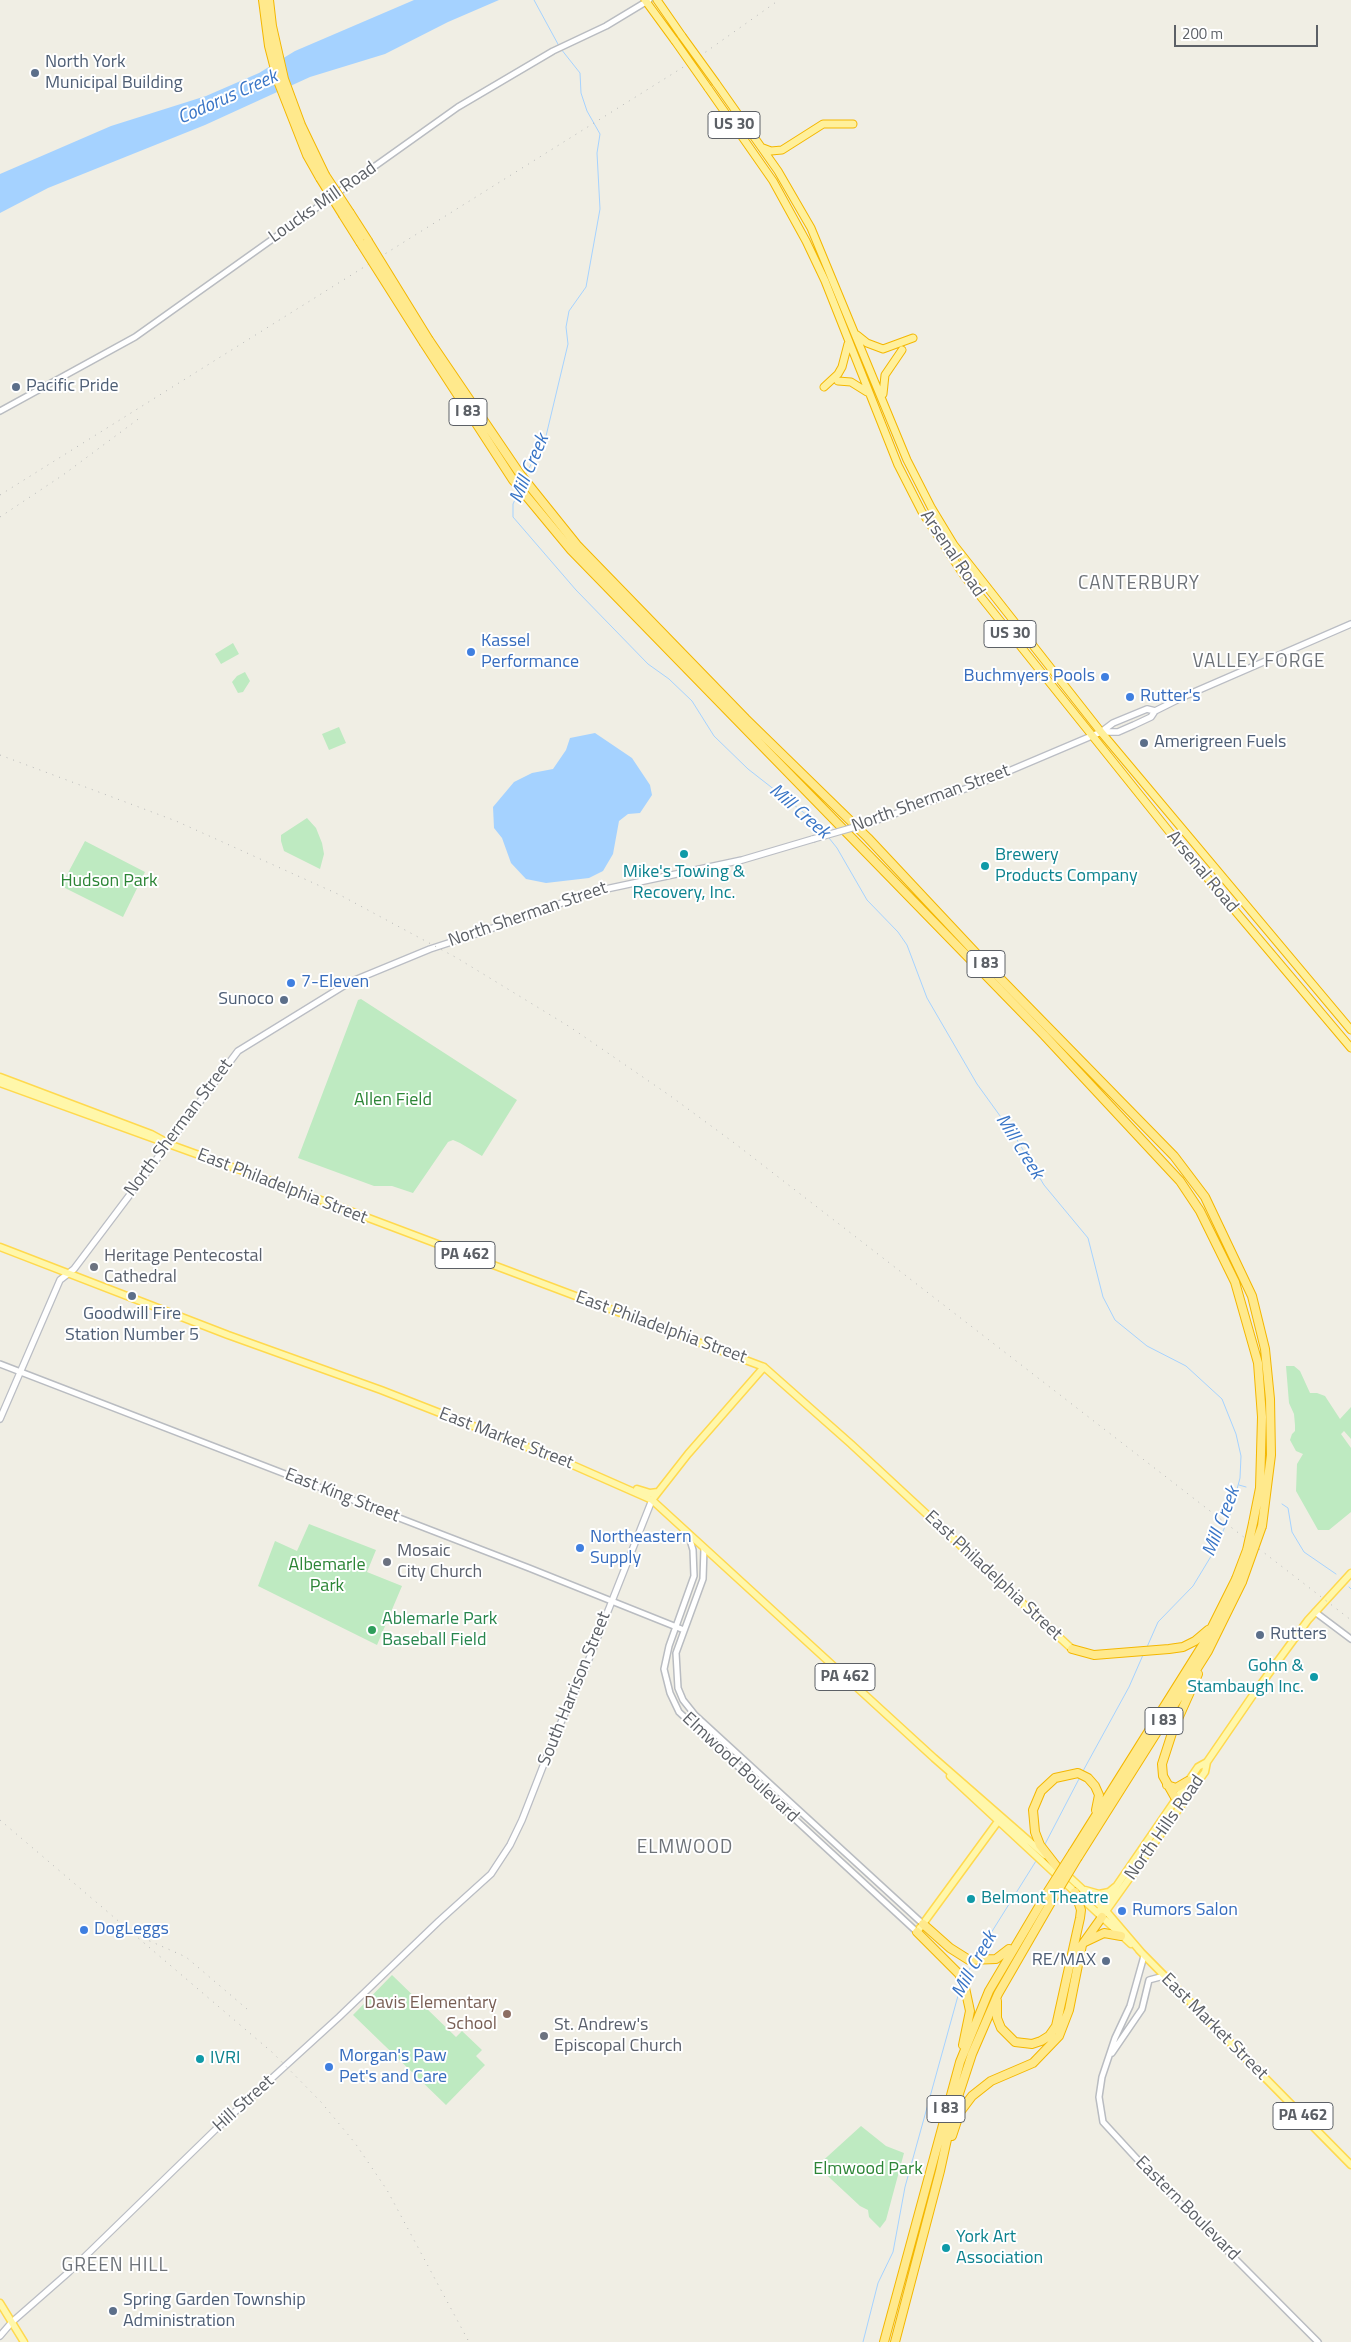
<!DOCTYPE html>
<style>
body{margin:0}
#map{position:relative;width:1351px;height:2342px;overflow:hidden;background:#f0eee4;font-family:"Titillium Web",sans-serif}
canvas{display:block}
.scale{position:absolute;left:1174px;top:25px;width:144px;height:22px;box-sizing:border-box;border:2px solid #5c6066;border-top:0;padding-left:6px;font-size:15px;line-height:18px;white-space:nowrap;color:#5c6066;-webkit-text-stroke:4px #fff;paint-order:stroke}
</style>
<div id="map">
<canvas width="1351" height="2342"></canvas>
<div class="scale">200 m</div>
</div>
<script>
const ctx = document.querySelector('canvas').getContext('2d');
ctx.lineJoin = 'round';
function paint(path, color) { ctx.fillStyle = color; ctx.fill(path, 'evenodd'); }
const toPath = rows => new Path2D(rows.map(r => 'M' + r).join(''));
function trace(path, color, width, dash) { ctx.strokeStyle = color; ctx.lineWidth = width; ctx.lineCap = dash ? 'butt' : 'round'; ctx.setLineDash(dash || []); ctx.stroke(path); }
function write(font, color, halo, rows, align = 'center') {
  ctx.font = font + ' "Titillium Web",sans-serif'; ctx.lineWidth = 4; ctx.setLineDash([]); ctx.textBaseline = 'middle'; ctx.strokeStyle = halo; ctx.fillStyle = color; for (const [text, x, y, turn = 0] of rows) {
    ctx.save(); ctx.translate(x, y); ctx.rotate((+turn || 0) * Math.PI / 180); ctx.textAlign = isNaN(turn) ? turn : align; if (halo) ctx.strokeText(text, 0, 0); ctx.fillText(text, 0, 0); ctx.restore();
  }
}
const green = toPath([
 [233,643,239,654,221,664,215,654],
 [245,672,250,681,243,692,238,693,232,682,237,676],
 [339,727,346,743,329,750,322,734],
 [307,818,316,828,322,843,324,854,320,869,284,851,281,841,281,835],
 [85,841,145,872,123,917,61,886],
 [361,999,517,1100,482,1156,460,1143,453,1140,448,1142,413,1193,392,1186,374,1186,298,1158,358,1000],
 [1286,1366,1294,1366,1300,1371,1310,1393,1317,1393,1325,1396,1340,1419,1351,1407,1351,1439,1344,1431,1341,1434,1351,1448,1351,1512,1329,1530,1318,1530,1296,1491,1297,1464,1303,1454,1296,1451,1290,1440,1292,1434,1295,1431,1295,1425,1294,1414,1289,1403],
 [309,1524,376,1550,367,1572,402,1586,377,1645,258,1586,275,1541,297,1551],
 [392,1975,456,2037,462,2031,482,2050,476,2056,485,2065,446,2105,353,2015],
 [861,2126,886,2146,904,2153,886,2220,880,2228,869,2217,868,2210,860,2206,817,2166]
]);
const water = toPath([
 [414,0,499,0,448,22,385,54,310,77,205,125,48,188,0,213,0,174,111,126,206,96,259,73,295,51],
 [595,733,632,758,650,785,652,795,640,813,628,814,619,821,613,854,603,871,589,878,546,883,526,879,511,863,502,838,494,828,493,807,514,782,532,773,553,769,566,750,570,738]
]);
const stream = toPath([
 [534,0,559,46],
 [525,476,546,436,568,344,566,327,569,311,586,287,600,209,597,153,600,134,587,111,581,93,580,73,561,49],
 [519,491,513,504,513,517,576,590,648,664,669,679,692,701,714,736,748,769,812,819,825,833],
 [829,838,837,848,867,900,898,932,907,945,927,998,977,1084,1016,1138,1044,1185,1088,1238,1103,1297,1115,1320,1147,1346,1186,1366,1222,1399,1236,1434,1241,1456,1240,1478,1231,1512,1216,1548,1193,1586,1158,1622,1147,1647],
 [1239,1485,1246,1487],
 [1282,1504,1288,1508,1292,1532,1304,1552,1336,1574],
 [1349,1587,1351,1589],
 [1083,1771,1129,1687,1143,1655],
 [1044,1846,1080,1777],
 [976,1957,1036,1861],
 [965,1977,973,1963],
 [863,2342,878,2283,893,2252,905,2187,961,1985]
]);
const tertiary = toPath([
 [0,411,135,337,458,107,553,51,606,26,649,0],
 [0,1364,529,1568,684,1630],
 [688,1533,693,1550,694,1576,669,1646,664,1669,670,1693,679,1712,917,1932],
 [704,1548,703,1579,676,1653,678,1688,683,1700,695,1715,923,1924],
 [1315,1612,1351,1639],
 [1144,1956,1130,2006,1115,2038,1102,2077,1099,2097,1103,2122,1149,2172,1318,2342],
 [1112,2053,1142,2009,1149,1980,1164,1976]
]);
const secondary = toPath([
 [1101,732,1118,732,1134,725,1151,717,1155,711,1185,696,1351,624],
 [869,823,976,785,1101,732,1113,723,1147,709,1155,711],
 [0,1419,60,1280,74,1269,238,1051,350,982,430,949,479,933,592,892,742,860,813,839],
 [0,2336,12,2322,69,2272,215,2130,339,2017,439,1921,491,1874,510,1845,522,1820,554,1738,587,1664,652,1500]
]);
const primary = toPath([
 [0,1077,151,1134,162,1140],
 [0,1083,257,1176,764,1367,851,1444,1072,1649],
 [0,1247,228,1335,381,1390,568,1463,652,1500,934,1758,1045,1855],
 [637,1489,650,1493,658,1492],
 [652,1500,688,1454,764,1367],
 [950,1776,1131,1944],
 [1065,1873,1106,1911,1141,1952],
 [1085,1890,1099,1894,1109,1892,1115,1887],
 [1100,1910,1198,1767,1207,1762],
 [1104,1914,1205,1772,1207,1762,1253,1695,1308,1620,1351,1573],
 [917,1932,999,1820],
 [1139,1950,1351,2165],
 [0,2303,24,2342]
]);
const trunk = toPath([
 [645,0,675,41],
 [657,0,682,36],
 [716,83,778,171,811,228,907,460,931,507,954,545,1101,732,1351,1030],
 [708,88,773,181,806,241,825,281,898,465,922,512,965,577,1188,855,1351,1048],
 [763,148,771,151,782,150,823,124,853,124],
 [857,335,867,343,883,349,913,338],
 [838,381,851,382,867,392],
 [824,387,838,374,842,367,848,344],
 [883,394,885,375,902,350]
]);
const motorway = toPath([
 [263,0,269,46,278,81,307,155,320,178],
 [269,0,272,26,284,79,301,125,325,175],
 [350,213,368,241],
 [343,215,360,242],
 [429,340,520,474,577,545,746,719,868,838,987,965,1174,1156,1205,1197,1252,1296,1265,1349,1270,1399,1271,1455,1262,1526],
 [424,343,513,480,571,550,1044,1035,1180,1181,1200,1211,1235,1282,1258,1363,1262,1417,1260,1488,1253,1523],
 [1072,1649,1094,1655,1169,1649,1183,1647,1195,1641,1208,1630],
 [1167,1785,1176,1788,1188,1781],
 [1176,1799,1163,1776,1162,1764,1173,1730,1198,1674],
 [1073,1852,1204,1643,1236,1579],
 [1078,1857,1208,1651,1242,1582],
 [1057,1867,1040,1845,1035,1832,1033,1810,1041,1791,1055,1778,1078,1773,1088,1778,1095,1786,1099,1795,1096,1810],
 [923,1924,950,1948,969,1960,996,1959,1009,1949],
 [917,1932,959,1974,964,1983,970,2011,963,2045],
 [1085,1942,1104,1933,1121,1936],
 [997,2001,997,2018,1001,2028,1015,2042,1032,2044,1041,2041,1049,2036,1056,2026,1080,1918,1081,1910,1075,1892],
 [952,2136,960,2112,972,2096,991,2081,1033,2063,1059,2036,1069,2010,1082,1945,1102,1917],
 [884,2342,960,2062,989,1991,1047,1893],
 [895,2342,940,2171,953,2112,972,2054,998,1994,1054,1897]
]);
const rail = toPath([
 [0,495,693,61,779,0],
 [0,517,63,475,141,417],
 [0,755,176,821,340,895,457,958,570,1027,669,1095,733,1142,1351,1620],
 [0,1820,273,2053,321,2102,355,2143,387,2190,469,2342],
 [143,1938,186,1957,247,2009]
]);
const secondaryBridge = toPath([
 [813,839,869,823]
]);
const trunkBridge = toPath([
 [682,36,716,83],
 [675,41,708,88]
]);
const motorwayBridge = toPath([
 [325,175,350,213],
 [320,178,343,215],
 [368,241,429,340],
 [360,242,424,343],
 [1236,1579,1247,1550,1253,1523],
 [1242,1582,1262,1526],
 [1047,1893,1073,1852],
 [1054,1897,1078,1857]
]);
const markers = [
 [35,73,5,"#5c6f8a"],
 [16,387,5,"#5c6f8a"],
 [471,652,5,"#3f7fe0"],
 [1105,677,5,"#3f7fe0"],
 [1130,697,5,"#3f7fe0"],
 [1144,743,5,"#5c6f8a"],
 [684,854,5,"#0f9aa8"],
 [985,866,5,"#0f9aa8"],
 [291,983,5,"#3f7fe0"],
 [284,1000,5,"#5c6f8a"],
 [94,1267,5,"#6b7280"],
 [132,1296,5,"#5c6f8a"],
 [580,1548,5,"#3f7fe0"],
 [387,1562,5,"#6b7280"],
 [372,1630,5,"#2e9e5b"],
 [1260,1635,5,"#5c6f8a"],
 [1314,1677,5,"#0f9aa8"],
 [971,1899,5,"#0f9aa8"],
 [1122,1911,5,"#3f7fe0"],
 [84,1930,5,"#3f7fe0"],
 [1106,1961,5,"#5c6f8a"],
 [507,2014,5,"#8d6e63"],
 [544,2036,5,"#6b7280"],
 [200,2059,5,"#0f9aa8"],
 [329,2067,5,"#3f7fe0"],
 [946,2248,5,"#0f9aa8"],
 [113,2311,5,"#5c6f8a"]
];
const shields = [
 [734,125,52],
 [468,412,38],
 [1010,634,52],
 [986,964,38],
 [465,1255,60],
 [845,1677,60],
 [1164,1721,38],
 [946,2109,38],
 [1303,2116,60]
];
const shieldNames = [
 ["US 30",734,125],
 ["I 83",468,412],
 ["US 30",1010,634],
 ["I 83",986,964],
 ["PA 462",465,1255],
 ["PA 462",845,1677],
 ["I 83",1164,1721],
 ["I 83",946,2109],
 ["PA 462",1303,2116]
];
const serviceNames = [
 ["North York",45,63],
 ["Municipal Building",45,84],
 ["Pacific Pride",26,387],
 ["Amerigreen Fuels",1154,743],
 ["Sunoco",274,1000,"right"],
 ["Goodwill Fire",132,1315,"center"],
 ["Station Number 5",132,1336,"center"],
 ["Rutters",1270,1635],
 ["RE/MAX",1096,1961,"right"],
 ["Spring Garden Township",123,2301],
 ["Administration",123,2322]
];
const streetNames = [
 ["Loucks Mill Road",323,203,-35],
 ["Arsenal Road",952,554,56],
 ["North Sherman Street",931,799,-20],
 ["Arsenal Road",1202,872,50],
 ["North Sherman Street",528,915,-19],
 ["North Sherman Street",179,1128,-53],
 ["East Philadelphia Street",282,1187,21],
 ["East Philadelphia Street",661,1328,20],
 ["East Market Street",506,1439,21],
 ["East King Street",342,1496,21],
 ["East Philadelphia Street",993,1576,43],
 ["South Harrison Street",575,1689,-68],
 ["Elmwood Boulevard",740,1768,43],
 ["North Hills Road",1165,1828,-55],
 ["East Market Street",1214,2027,45],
 ["Hill Street",244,2104,-42],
 ["Eastern Boulevard",1187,2209,45]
];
const shopNames = [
 ["Kassel",481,642],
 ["Performance",481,663],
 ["Buchmyers Pools",1095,677,"right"],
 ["Rutter's",1140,697],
 ["7-Eleven",301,983],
 ["Northeastern",590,1538],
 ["Supply",590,1559],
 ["Rumors Salon",1132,1911],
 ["DogLeggs",94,1930],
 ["Morgan's Paw",339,2057],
 ["Pet's and Care",339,2078]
];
const cultureNames = [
 ["Brewery",995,856],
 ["Products Company",995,877],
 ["Mike's Towing &",684,873,"center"],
 ["Recovery, Inc.",684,894,"center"],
 ["Gohn &",1304,1667,"right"],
 ["Stambaugh Inc.",1304,1688,"right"],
 ["Belmont Theatre",981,1899],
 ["IVRI",210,2059],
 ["York Art",956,2238],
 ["Association",956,2259]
];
const parkNames = [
 ["Hudson Park",109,882],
 ["Allen Field",393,1101],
 ["Albemarle",327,1566],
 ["Park",327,1587],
 ["Elmwood Park",868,2170]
];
const worshipNames = [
 ["Heritage Pentecostal",104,1257],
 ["Cathedral",104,1278],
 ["Mosaic",397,1552],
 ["City Church",397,1573],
 ["St. Andrew's",554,2026],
 ["Episcopal Church",554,2047]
];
const leisureNames = [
 ["Ablemarle Park",382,1620],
 ["Baseball Field",382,1641]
];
const educationNames = [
 ["Davis Elementary",497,2004],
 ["School",497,2025]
];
const waterNames = [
 ["Codorus Creek",228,98,-24],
 ["Mill Creek",530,469,-67],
 ["Mill Creek",799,812,41],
 ["Mill Creek",1019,1147,58],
 ["Mill Creek",1222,1522,-69],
 ["Mill Creek",975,1965,-61]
];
const neighbourhoodNames = [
 ["CANTERBURY",1139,584],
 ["VALLEY FORGE",1259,662],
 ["ELMWOOD",685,1848],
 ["GREEN HILL",115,2266]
];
paint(green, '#beeac1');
paint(water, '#a5d2ff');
trace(stream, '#a5d2ff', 1);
trace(tertiary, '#b9bcc1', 8);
trace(secondary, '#babdc4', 8);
trace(primary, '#ffd94e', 9);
trace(trunk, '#f4b700', 9);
trace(motorway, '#f4b700', 10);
trace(tertiary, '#fff', 5);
trace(secondary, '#fff', 5.5);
trace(primary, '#fff7aa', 6);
trace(trunk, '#fff09b', 7);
trace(motorway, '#ffe98c', 8);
trace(rail, '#b6b7b7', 1, [1, 6]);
trace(secondaryBridge, '#babdc4', 8, []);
trace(trunkBridge, '#f4b700', 9, []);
trace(motorwayBridge, '#f4b700', 10, []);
trace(secondaryBridge, '#fff', 5.5);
trace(trunkBridge, '#fff09b', 7);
trace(motorwayBridge, '#ffe98c', 8);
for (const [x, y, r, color] of markers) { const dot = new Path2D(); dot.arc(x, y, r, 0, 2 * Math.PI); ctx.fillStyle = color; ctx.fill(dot); trace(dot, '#fff', 2); }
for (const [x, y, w] of shields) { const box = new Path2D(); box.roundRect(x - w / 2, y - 13.5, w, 27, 4); ctx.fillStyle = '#fff'; ctx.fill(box); trace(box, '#5c6066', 1); }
write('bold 16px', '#5c6066', null, shieldNames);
write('18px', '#4e5e75', '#fff', serviceNames, 'left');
write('18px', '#5c6066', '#fff', streetNames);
write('18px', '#366cbe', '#fff', shopNames, 'left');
write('18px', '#0d838f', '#fff', cultureNames, 'left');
write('18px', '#2c8536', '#fff', parkNames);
write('18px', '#5b616d', '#fff', worshipNames, 'left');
write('18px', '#27864d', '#fff', leisureNames, 'left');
write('18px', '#785e54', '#fff', educationNames, 'right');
write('italic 19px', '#3975c6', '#fff', waterNames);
ctx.letterSpacing = '1px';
write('19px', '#6d7278', '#fff', neighbourhoodNames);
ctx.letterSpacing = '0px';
</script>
